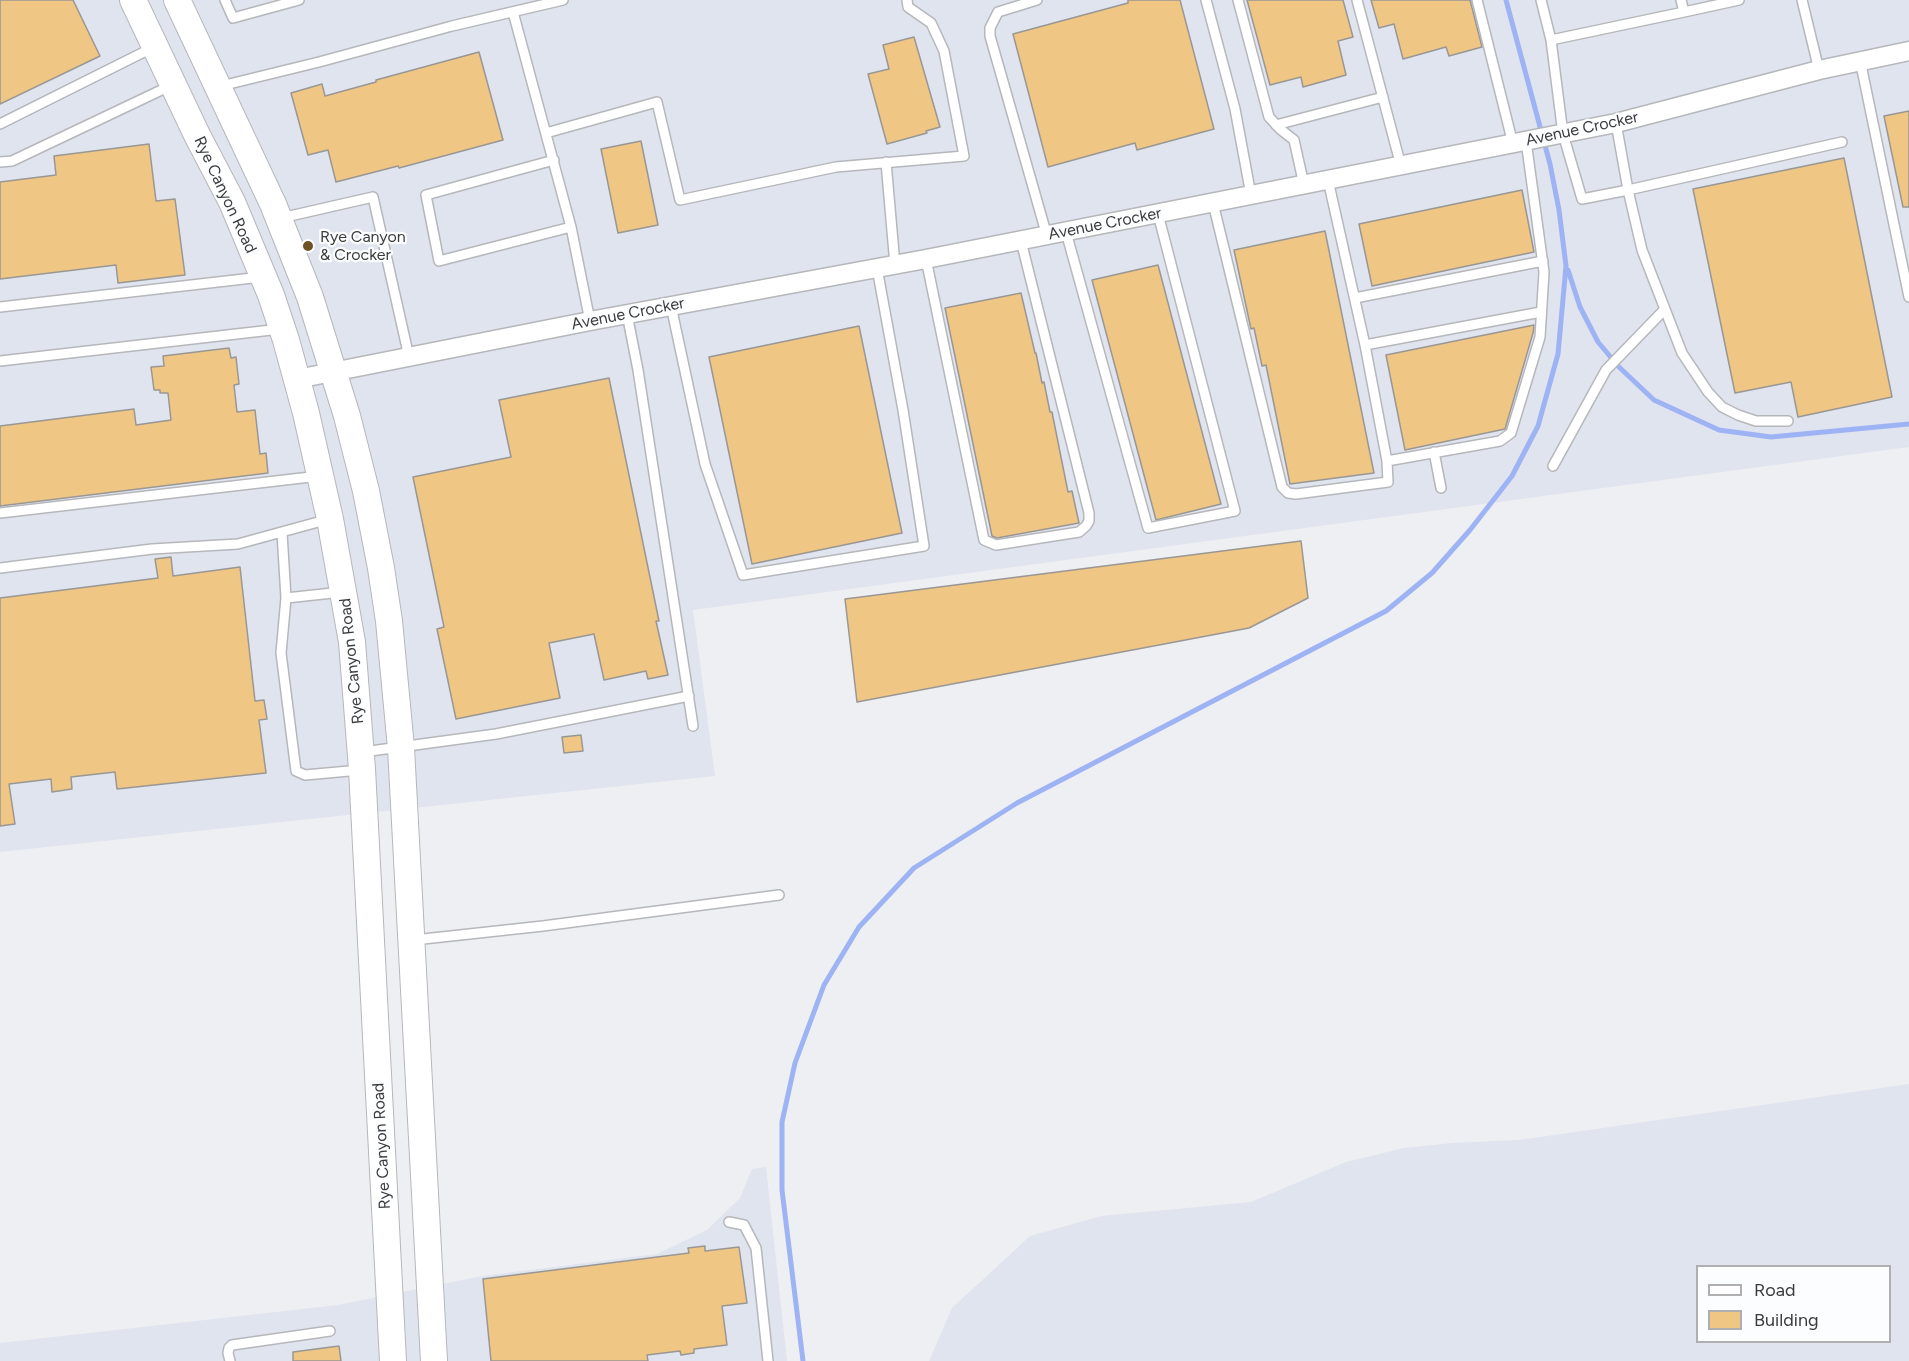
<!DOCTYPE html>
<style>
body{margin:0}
#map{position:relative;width:1909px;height:1361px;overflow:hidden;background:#eeeff3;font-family:Figtree,sans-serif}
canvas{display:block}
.legend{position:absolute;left:1696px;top:1265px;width:195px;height:78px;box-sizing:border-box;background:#fcfdff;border:2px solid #afafb1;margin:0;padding:8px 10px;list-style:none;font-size:18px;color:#3b3b3c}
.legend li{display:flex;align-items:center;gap:12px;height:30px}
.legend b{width:30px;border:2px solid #afafb1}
</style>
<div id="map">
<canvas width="1909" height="1361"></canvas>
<ul class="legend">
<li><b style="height:8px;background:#fff"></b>Road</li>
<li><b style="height:16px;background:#f0c685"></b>Building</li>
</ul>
</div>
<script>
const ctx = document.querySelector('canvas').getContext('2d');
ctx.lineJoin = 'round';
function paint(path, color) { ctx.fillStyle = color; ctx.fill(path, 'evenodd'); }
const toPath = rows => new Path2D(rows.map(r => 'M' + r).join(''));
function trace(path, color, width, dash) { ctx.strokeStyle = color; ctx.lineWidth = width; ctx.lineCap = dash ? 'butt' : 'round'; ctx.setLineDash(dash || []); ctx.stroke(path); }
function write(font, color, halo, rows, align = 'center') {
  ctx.font = font + ' Figtree,sans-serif'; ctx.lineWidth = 4.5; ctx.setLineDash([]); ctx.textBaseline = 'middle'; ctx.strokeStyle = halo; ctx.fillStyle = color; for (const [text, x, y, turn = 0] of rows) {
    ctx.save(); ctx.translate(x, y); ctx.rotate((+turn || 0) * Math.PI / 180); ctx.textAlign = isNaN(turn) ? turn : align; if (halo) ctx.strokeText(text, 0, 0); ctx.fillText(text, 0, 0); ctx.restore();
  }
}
const built = toPath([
 [0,0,1909,0,1909,447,693,610,715,776,0,852],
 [1909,1084,1909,1361,929,1361,952,1308,1030,1236,1101,1216,1251,1202,1346,1162,1404,1148,1451,1143,1519,1140],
 [1698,1266,1890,1266,1890,1342,1698,1342],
 [766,1167,787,1361,0,1361,0,1343,338,1305,482,1276,657,1254,707,1230,740,1198,752,1169]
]);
const stream = toPath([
 [1568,270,1580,307,1598,342,1619,367,1654,400,1719,430,1771,437,1909,424],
 [803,1361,782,1190,782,1122,795,1063,824,985,859,927,914,868,1017,803,1386,611,1432,573,1470,530,1512,476,1538,426,1558,354,1566,266,1559,210,1550,164,1506,0]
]);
const building = toPath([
 [0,0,73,0,100,56,0,104,0,0],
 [1128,0,1180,0,1214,129,1137,150,1135,143,1048,167,1013,34,1128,3,1128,0],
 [1247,0,1343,0,1353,37,1338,41,1346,75,1303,87,1301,77,1270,85,1247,0],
 [1371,0,1470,0,1482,47,1449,56,1446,47,1403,59,1394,24,1379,28,1371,0],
 [914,37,940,127,926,131,927,133,887,144,868,74,889,69,883,45,914,37],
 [479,52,503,140,399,168,398,166,336,182,328,150,308,155,291,93,322,84,325,96,376,82,376,80,479,52],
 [1909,111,1909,207,1903,207,1884,116,1909,111],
 [641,141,658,225,618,233,601,149,641,141],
 [149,144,156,201,175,199,185,275,118,283,116,265,0,279,0,182,56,175,54,156,149,144],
 [1844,158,1892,397,1798,417,1791,382,1735,393,1693,189,1844,158],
 [1522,190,1534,252,1372,286,1359,224,1522,190],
 [1325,231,1374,473,1290,484,1266,365,1262,366,1254,328,1251,329,1234,250,1325,231],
 [1158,265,1221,504,1156,520,1092,280,1158,265],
 [1021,293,1035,353,1036,353,1042,383,1044,382,1050,412,1052,412,1068,492,1072,491,1079,523,997,538,992,536,945,308,1021,293],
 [1534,325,1533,333,1505,429,1405,450,1386,355,1534,325],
 [859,326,902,533,752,564,709,357,859,326],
 [229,348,231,358,236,357,239,384,234,385,237,412,255,410,260,454,266,453,268,473,0,506,0,426,134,409,136,425,171,420,168,393,160,393,160,390,154,390,151,367,164,366,163,356,229,348],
 [609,378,659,621,656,621,668,675,648,679,646,671,604,680,594,634,549,643,560,698,456,719,437,629,444,627,413,477,511,457,499,400,609,378],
 [1301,541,1308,598,1249,628,857,702,845,599,1301,541],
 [171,557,173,576,240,567,255,701,264,700,267,719,259,720,266,773,117,789,115,772,71,777,72,789,52,792,51,779,9,784,15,824,0,826,0,598,158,578,155,559,171,557],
 [581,735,583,751,564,753,562,737,581,735],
 [705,1246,705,1251,739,1247,747,1303,722,1306,727,1345,694,1349,694,1353,681,1355,680,1351,647,1355,648,1361,491,1361,483,1279,689,1253,688,1248,705,1246],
 [339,1346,341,1361,293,1361,293,1352,339,1346]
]);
const lane = toPath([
 [225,0,233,18,299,0],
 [1037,0,998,12,990,28,990,36,1047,236],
 [1206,0,1235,109,1251,195],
 [1238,0,1269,117,1280,129,1294,140,1304,185],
 [1357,0,1401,166],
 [1477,0,1513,144],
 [1541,0,1551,40,1563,134,1582,199,1628,190,1642,250,1682,353,1708,392,1722,407,1738,415,1756,421,1788,421],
 [1802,0,1819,70],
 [513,12,571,227,590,321],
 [1684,12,1739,0],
 [1551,40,1684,12,1681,0],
 [1860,60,1909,297],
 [221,86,319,62,452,26,563,0],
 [1616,123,1628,190,1842,142],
 [0,124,154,47],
 [1276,125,1383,97],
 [546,133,657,102,680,200,836,167,964,156,944,51,931,23,908,7,907,0],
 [554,160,426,195,439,261,571,227],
 [0,162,12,161,172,85],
 [886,162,895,265],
 [1328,180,1365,345,1387,461],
 [1213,203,1282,487,1288,493,1296,494,1388,482,1387,461,1500,441,1511,433,1540,337,1544,272,1526,141],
 [281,218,373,197,409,357],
 [1066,232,1148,528,1235,511,1158,214],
 [926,259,984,540,996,545,1079,532,1086,526,1089,521,1089,513,1021,241],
 [1355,298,1543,261],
 [671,306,705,464,743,575,924,546,903,410,877,268],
 [0,307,261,277],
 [627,314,638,370,693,726],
 [1365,345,1541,312],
 [0,361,280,329],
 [1434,452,1441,488],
 [1553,466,1606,370,1665,309],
 [0,513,319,476],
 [282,533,286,598,281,653,296,771,305,775,360,770],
 [0,568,152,549,238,544,329,519],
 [286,598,342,592],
 [363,752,496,734,689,696],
 [414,940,543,926,779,895],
 [729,1222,744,1225,756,1248,768,1361],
 [230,1361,228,1353,229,1348,232,1345,330,1331]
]);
const street = toPath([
 [297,379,590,321,926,259,1616,123,1819,70,1909,51]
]);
const secondary = toPath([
 [133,0,197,135,232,202,271,295,286,340,306,413,330,519,352,642,362,769,393,1361],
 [177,0,273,204,310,297,347,416,366,491,381,568,389,621,401,748,434,1361]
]);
const markers = [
 [308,246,6,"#6e5225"]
];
const streetNames = [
 ["Avenue Crocker",1582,129,-12],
 ["Rye Canyon Road",225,195,65],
 ["Avenue Crocker",1105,224,-11],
 ["Avenue Crocker",628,314,-11],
 ["Rye Canyon Road",352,661,-96],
 ["Rye Canyon Road",382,1146,-93]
];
const poiNames = [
 ["Rye Canyon",320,237],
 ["& Crocker",320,255]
];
paint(built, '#e0e4ef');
trace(stream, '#9eb3f3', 5);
paint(building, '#f0c685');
trace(building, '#999794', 1.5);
trace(lane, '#b6b7bb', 12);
trace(street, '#b6b7bb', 21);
trace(secondary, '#b6b7bb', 28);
trace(lane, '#fff', 9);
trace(street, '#fff', 18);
trace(secondary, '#fff', 26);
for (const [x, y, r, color] of markers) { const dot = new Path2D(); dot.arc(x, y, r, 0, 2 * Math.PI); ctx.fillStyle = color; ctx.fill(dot); trace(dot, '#fcfdff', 2); }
write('16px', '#3b3b3c', '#fcfdff', streetNames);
write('16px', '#3b3b3c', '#fcfdff', poiNames, 'left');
</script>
